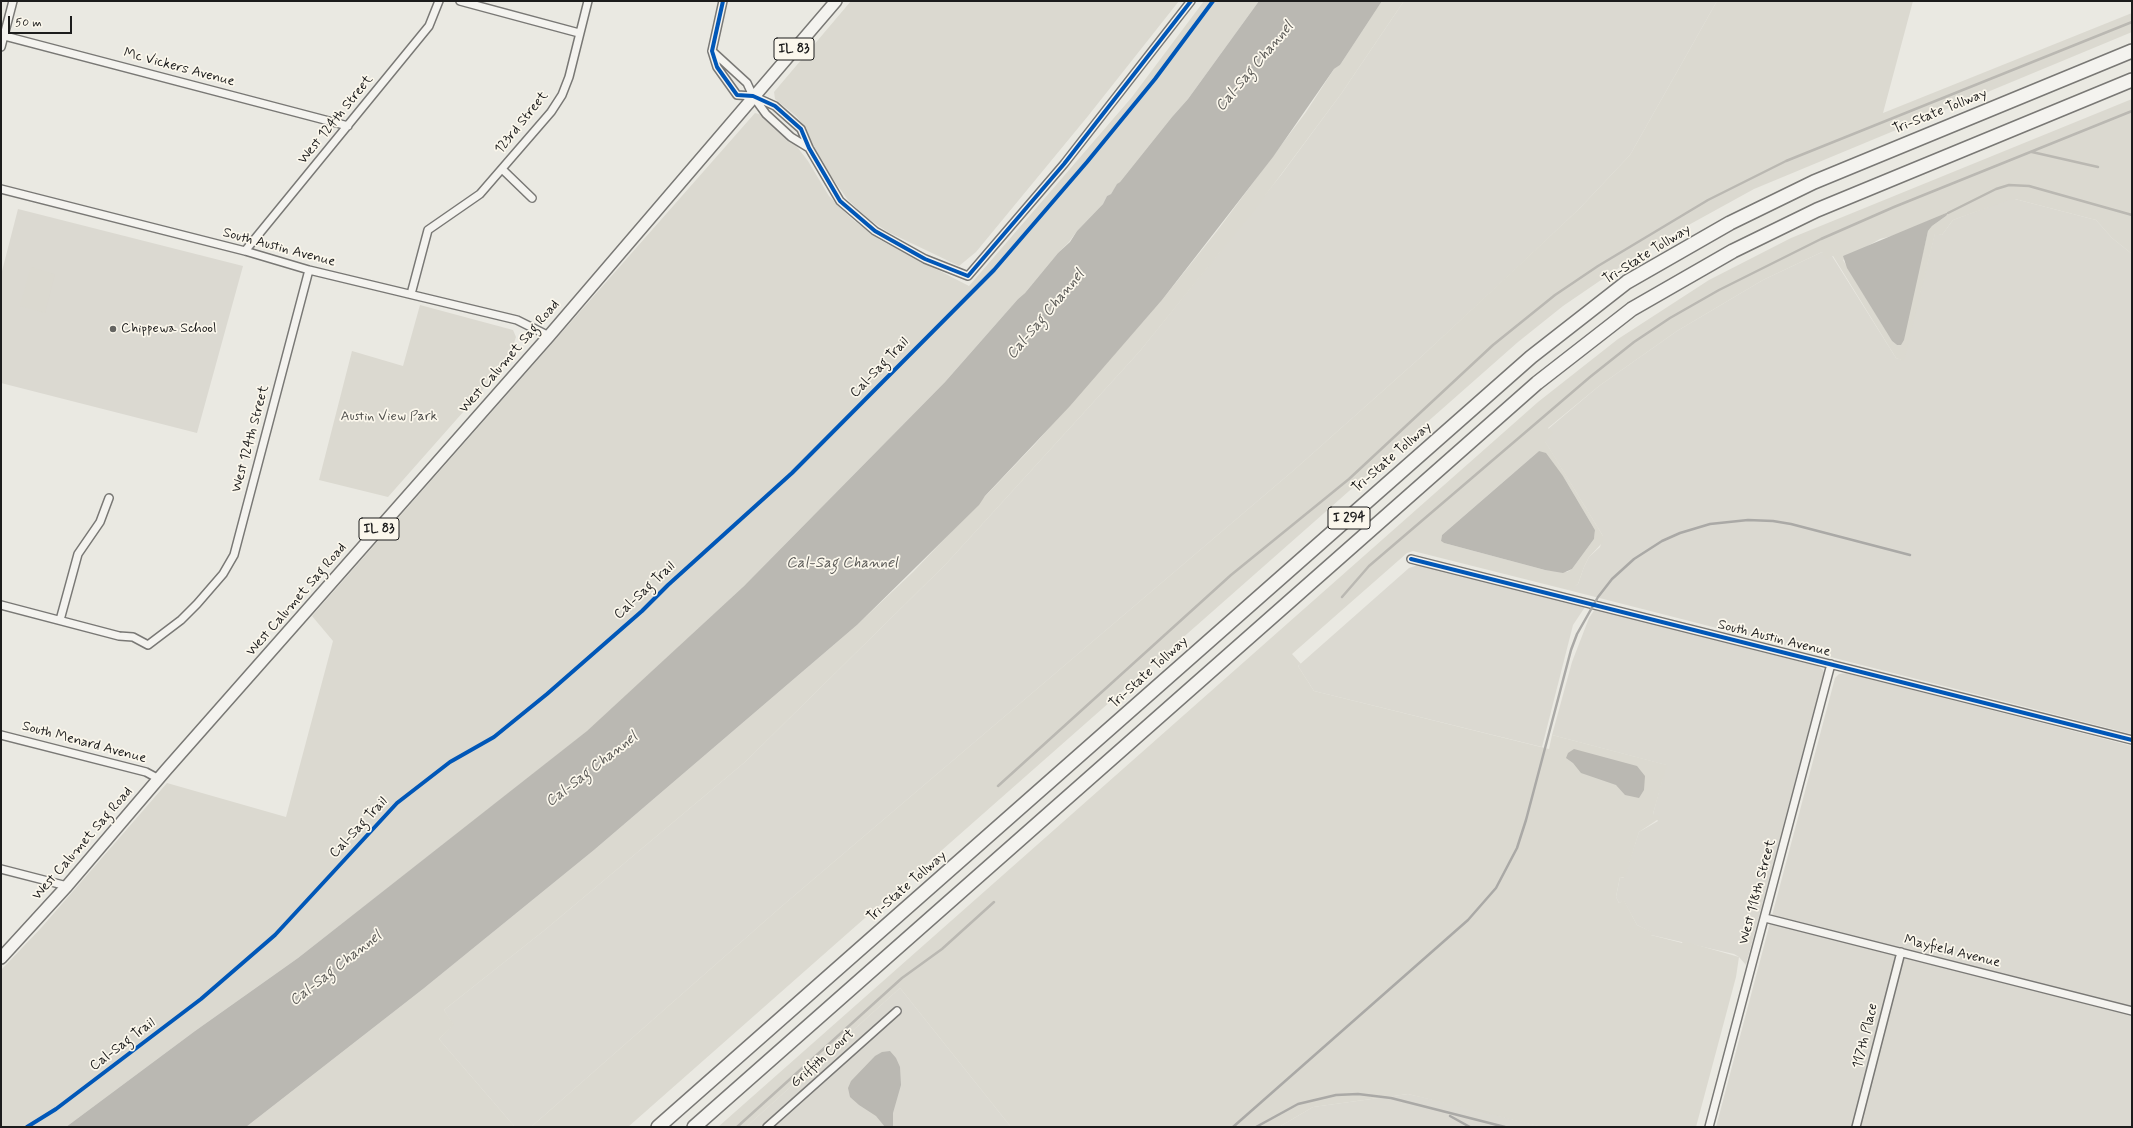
<!DOCTYPE html>
<style>
body{margin:0}
#map{position:relative;width:2133px;height:1128px;overflow:hidden;background:#eae9e2;font-family:Mynerve,sans-serif}
canvas{display:block}
.frame{position:absolute;inset:0;border:2px solid #1c1c1c;pointer-events:none}
.scale{position:absolute;left:8px;top:16px;width:64px;height:18px;box-sizing:border-box;border:2px solid #1c1c1c;border-top:0;padding-left:5px;font-size:12px;line-height:14px;white-space:nowrap;color:#1c1c1c;-webkit-text-stroke:3px #fbf7ec;paint-order:stroke}
</style>
<div id="map">
<canvas width="2133" height="1128"></canvas>
<div class="frame"></div>
<div class="scale">50 m</div>
</div>
<script>
const ctx = document.querySelector('canvas').getContext('2d');
ctx.lineJoin = 'round';
function paint(path, color) { ctx.fillStyle = color; ctx.fill(path, 'evenodd'); }
const toPath = rows => new Path2D(rows.map(r => 'M' + r).join(''));
function trace(path, color, width, dash) { ctx.strokeStyle = color; ctx.lineWidth = width; ctx.lineCap = dash ? 'butt' : 'round'; ctx.setLineDash(dash || []); ctx.stroke(path); }
function write(font, color, halo, rows, align = 'center') {
  ctx.font = font + ' Mynerve,sans-serif'; ctx.lineWidth = 3.5; ctx.setLineDash([]); ctx.textBaseline = 'middle'; ctx.strokeStyle = halo; ctx.fillStyle = color; for (const [text, x, y, turn = 0] of rows) {
    ctx.save(); ctx.translate(x, y); ctx.rotate((+turn || 0) * Math.PI / 180); ctx.textAlign = isNaN(turn) ? turn : align; if (halo) ctx.strokeText(text, 0, 0); ctx.fillText(text, 0, 0); ctx.restore();
  }
}
const built = toPath([
 [1404,1,1717,1,1630,155,1579,209,1506,278,1422,356,1294,470,782,906,531,1127,515,1127,439,1039,453,1025,444,1010,546,929,745,762,946,564,1140,351,1281,175,1341,94],
 [2009,199,2015,199,2096,220,2112,238,2132,254,2132,734,1568,590,1578,584,1584,567,1589,557,1600,547,1603,536,1541,435,1599,386,1677,331,1763,280,1822,252,1832,256,1896,358,1903,360,1935,233,1942,235,1953,220],
 [18,209,243,266,197,433,1,383,1,275],
 [1421,564,1585,607,1573,625,1542,747,1314,691,1298,666,1409,568],
 [1595,609,1818,666,1823,670,1824,673,1746,965,1739,957,1734,954,1651,935,1651,932,1637,925,1624,901,1619,903,1616,897,1620,877,1624,878,1639,832,1658,821,1653,814,1666,765,1552,735,1572,662,1589,618],
 [1846,673,2132,746,2132,1127,1716,1127,1835,678,1839,674],
 [900,988,1011,1127,746,1127],
 [1408,1094,1456,1105,1543,1127,1279,1127,1313,1107]
]);
const green = toPath([
 [851,1,1179,1,1088,116,976,252,959,266,888,232,867,218,848,200,830,175,814,148,806,128,796,116,775,99,774,92],
 [1204,1,1259,1,1188,99,1172,117,1120,182,1117,185,1111,194,1107,196,1103,204,1077,231,1069,242,1058,253,1025,293,1018,299,945,382,744,586,588,731,298,958,195,1031,66,1127,1,1127,1,970,41,928,167,783,286,817,333,641,312,616,755,113,763,115,795,144,808,161,829,196,852,219,880,240,969,286,1132,97],
 [1382,1,1404,1,1341,94,1256,208,1140,351,946,564,745,762,546,929,444,1010,454,1025,439,1039,515,1127,246,1127,423,989,594,850,857,625,913,572,1035,444,1162,300,1217,231,1306,112,1334,69,1340,65],
 [1717,1,1913,1,1883,113,2132,13,2132,32,1754,189,1665,238,1623,265,1563,306,1518,342,628,1127,531,1127,782,906,1294,470,1422,356,1579,209,1630,155],
 [2132,99,2132,254,2112,238,2096,220,2015,199,2009,200,1953,220,1942,235,1935,234,1904,361,1896,358,1833,256,1826,259,1822,252,1763,280,1677,331,1599,386,1548,428,1553,433,1545,441,1603,536,1603,542,1589,557,1584,567,1578,584,1573,588,1568,590,1413,551,1407,553,1292,654,1301,664,1298,666,1314,691,1549,749,1552,735,1667,765,1653,814,1660,816,1660,818,1639,832,1625,878,1620,877,1616,897,1619,903,1624,900,1637,925,1652,932,1651,935,1682,943,1683,941,1739,957,1736,977,1696,1127,1542,1127,1408,1094,1313,1107,1279,1127,1011,1127,900,988,746,1127,718,1127,1538,402,1618,339,1709,280,1791,238],
 [1946,213,1946,216,1932,226,1928,231,1901,344,1897,345,1892,341,1843,260,1880,239,1896,235],
 [1539,451,1563,476,1595,530,1594,539,1572,569,1567,572,1545,570,1444,543,1441,541,1442,535],
 [31,267,55,274,45,313,20,306],
 [420,305,513,330,516,337,511,352,487,385,388,497,319,480,352,351,403,366]
]);
const water = toPath([
 [1259,1,1382,1,1340,65,1334,69,1273,157,1162,300,1070,406,985,496,979,505,857,625,594,850,423,989,246,1127,66,1127,195,1031,298,958,587,731,744,586,945,382,1018,299,1025,293,1058,253,1070,242,1077,231,1103,204,1107,196,1111,194,1117,184,1120,182,1172,117,1188,99],
 [1946,213,1948,213,1946,216,1932,226,1928,231,1904,340,1901,345,1897,345,1892,341,1847,268,1843,256],
 [1539,451,1546,453,1563,476,1595,530,1594,539,1572,569,1563,573,1545,570,1444,543,1441,541,1442,535],
 [1574,749,1637,766,1645,776,1644,790,1639,798,1625,795,1616,785,1581,773,1573,763,1566,758,1568,753],
 [890,1051,896,1058,900,1067,901,1085,893,1113,893,1127,885,1127,876,1116,859,1105,850,1097,848,1088,851,1081,875,1056,882,1052]
]);
const stream = toPath([
 [2032,152,2098,167],
 [1948,213,1996,189,2009,185,2029,186,2132,215],
 [1342,597,1369,566,1590,377,1634,342,1670,318,1719,290,1821,239,1894,207,2132,111],
 [998,786,1231,575,1349,479,1493,345,1555,295,1598,266,1708,200,1786,161,2132,22],
 [737,1127,902,978,942,949,994,902]
]);
const street = toPath([
 [460,1,579,33],
 [723,1,712,51,717,67,737,95,753,96,775,106,801,129,809,148,840,201,875,231,925,259,968,276,1064,164,1191,1],
 [1,35,348,126],
 [1,47,13,1],
 [712,51,747,83,753,96,766,114,791,137,809,148],
 [502,169,532,198],
 [1,189,245,251,309,270,517,320,549,336],
 [245,251,429,26,439,1],
 [411,294,428,230,480,194,551,112,562,95,569,77,588,1],
 [1411,559,2132,740],
 [1,605,119,636,133,637,148,645,181,620,197,604,223,574,234,555,309,270],
 [60,620,78,554,100,522,109,498],
 [1,735,146,772,159,779],
 [1,869,67,886],
 [1765,918,2132,1011],
 [767,1127,897,1011],
 [1709,1127,1831,664],
 [1856,1127,1901,952]
]);
const primary = toPath([
 [1,958,67,886,166,770,549,336,836,1]
]);
const highway = toPath([
 [658,1127,1531,357,1627,282,1730,223,1814,182,2132,51],
 [694,1127,1537,383,1632,309,1733,251,1817,210,2132,80]
]);
const rail = toPath([
 [1450,1116,1470,1127],
 [1233,1127,1468,920,1496,888,1517,848,1526,820,1571,650,1577,634,1598,597,1612,579,1634,559,1662,541,1680,533,1710,524,1748,520,1773,521,1791,524,1910,555],
 [1256,1127,1298,1104,1336,1095,1358,1094,1391,1098,1505,1127]
]);
const cycleway = toPath([
 [723,1,712,51,717,67,737,95,753,96,775,106,801,129,809,148,840,201,875,231,925,259,968,276,1064,164,1191,1],
 [1411,559,2132,740],
 [27,1127,56,1109,201,999,275,935,397,803,450,762,494,737,547,694,642,611,668,585,792,473,994,270,1087,162,1155,79,1213,1]
]);
const markers = [
 [113,329,4,"#646461"]
];
const shields = [
 [794,49,40],
 [1349,518,42],
 [379,529,40]
];
const shieldNames = [
 ["IL 83",794,49],
 ["I 294",1349,518],
 ["IL 83",379,529]
];
const streetNames = [
 ["Mc Vickers Avenue",179,68,15],
 ["Tri-State Tollway",1940,112,-22],
 ["West 124th Street",336,120,-51],
 ["123rd Street",522,123,-51],
 ["South Austin Avenue",279,248,15],
 ["Tri-State Tollway",1647,255,-32],
 ["West Calumet Sag Road",510,357,-49],
 ["Cal-Sag Trail",880,368,-46],
 ["West 124th Street",251,439,-75],
 ["Tri-State Tollway",1392,458,-41],
 ["Cal-Sag Trail",645,591,-43],
 ["West Calumet Sag Road",297,600,-49],
 ["South Austin Avenue",1774,639,14],
 ["Tri-State Tollway",1149,673,-42],
 ["South Menard Avenue",84,743,15],
 ["Cal-Sag Trail",359,828,-47],
 ["West Calumet Sag Road",83,844,-49],
 ["Tri-State Tollway",907,887,-41],
 ["West 118th Street",1758,892,-75],
 ["Mayfield Avenue",1952,952,14],
 ["117th Place",1866,1036,-76],
 ["Cal-Sag Trail",123,1045,-37],
 ["Griffith Court",823,1059,-42]
];
const poiNames = [
 ["Chippewa School",121,329]
];
const parkNames = [
 ["Austin View Park",389,417]
];
const waterNames = [
 ["Cal-Sag Channel",1255,67,-50],
 ["Cal-Sag Channel",1046,315,-50],
 ["Cal-Sag Channel",842,564],
 ["Cal-Sag Channel",592,770,-38],
 ["Cal-Sag Channel",336,969,-38]
];
paint(built, '#dbd9d1');
paint(green, '#dbd9d0');
paint(water, '#bab8b2');
trace(stream, '#bab8b2', 2.5);
trace(street, '#797875', 10);
trace(primary, '#797875', 14);
trace(highway, '#797875', 16);
trace(street, '#f4f3ef', 7);
trace(primary, '#f4f3ef', 11);
trace(highway, '#f4f3ef', 13);
trace(rail, '#aaa9a6', 2.5);
trace(cycleway, '#0057b8', 4);
for (const [x, y, r, color] of markers) { const dot = new Path2D(); dot.arc(x, y, r, 0, 2 * Math.PI); ctx.fillStyle = color; ctx.fill(dot); trace(dot, '#fbf7ec', 1.5); }
for (const [x, y, w] of shields) { const box = new Path2D(); box.roundRect(x - w / 2, y - 11, w, 22, 3); ctx.fillStyle = '#fbf7ec'; ctx.fill(box); trace(box, '#1c1c1c', 1); }
write('bold 13px', '#1c1c1c', null, shieldNames);
write('14px', '#1c1c1c', '#fbf7ec', streetNames);
write('14px', '#1c1c1c', '#fbf7ec', poiNames, 'left');
write('14px', '#51514e', '#fbf7ec', parkNames);
write('italic 15px', '#5a5956', '#fbf7ec', waterNames);
</script>
